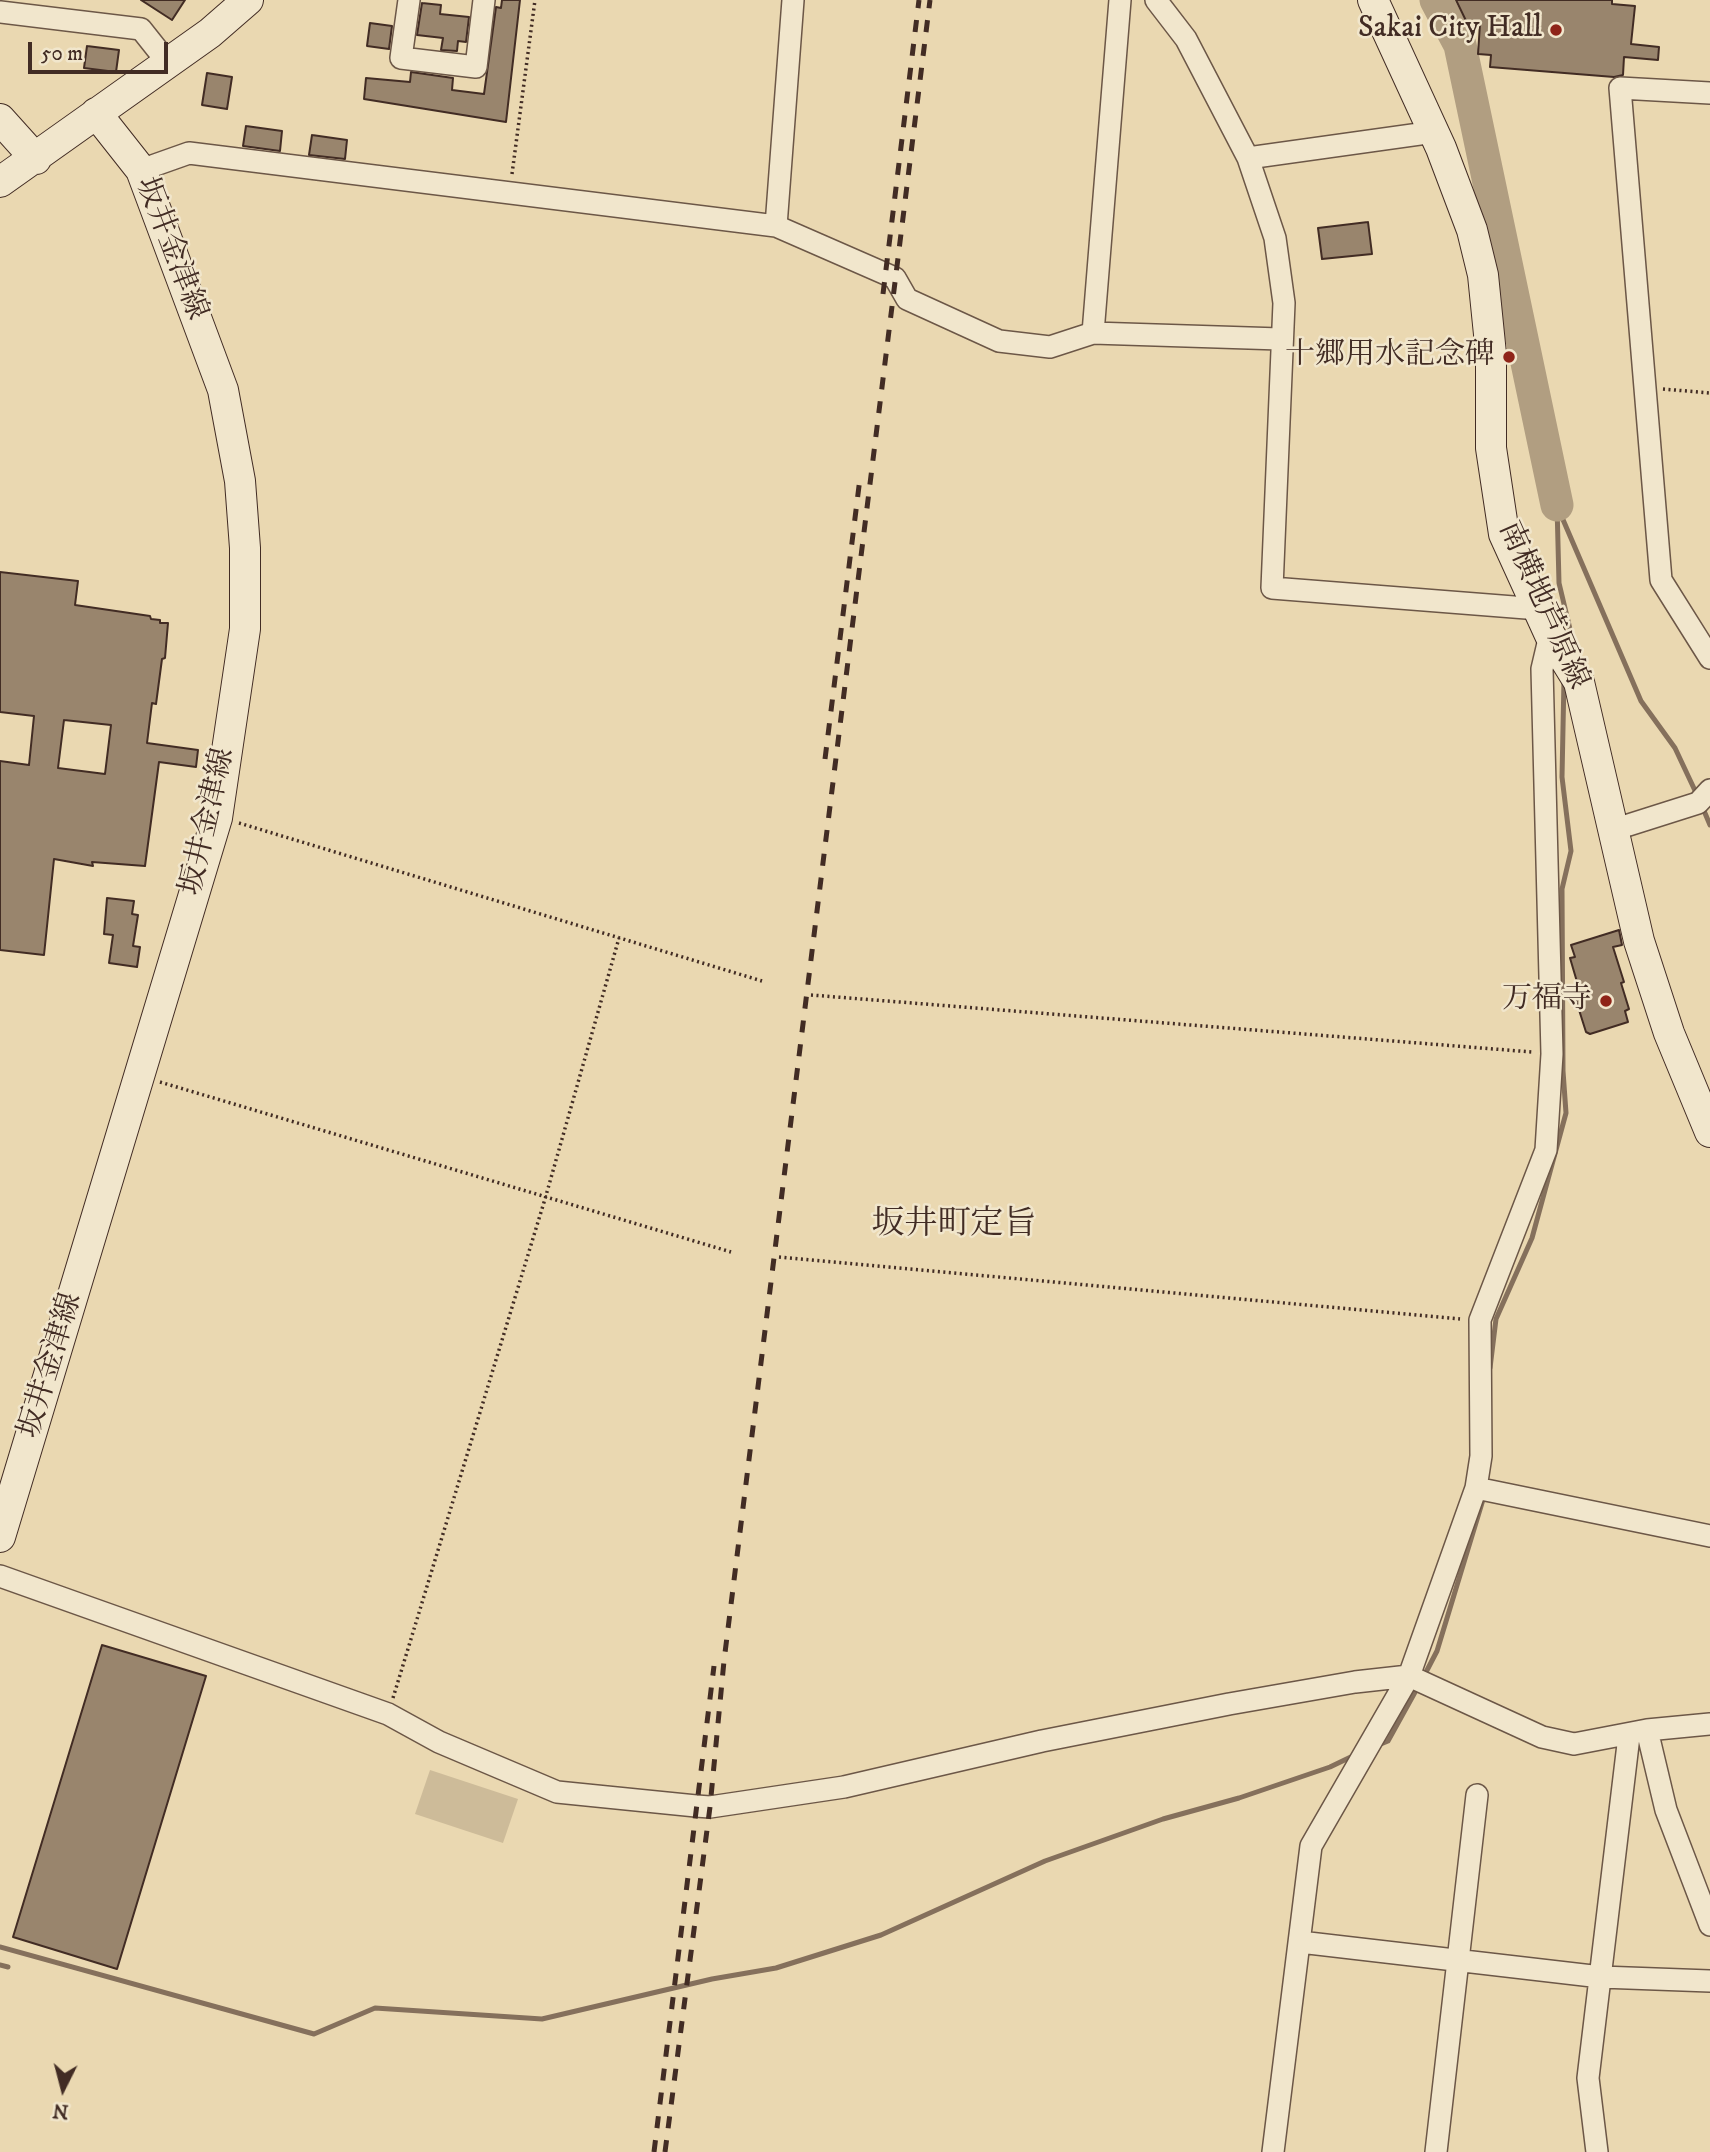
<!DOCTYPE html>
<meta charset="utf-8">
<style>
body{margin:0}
#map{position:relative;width:1710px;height:2152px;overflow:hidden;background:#ead8b1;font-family:"IM FELL DW Pica",serif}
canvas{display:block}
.north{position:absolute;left:28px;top:2054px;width:70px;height:70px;-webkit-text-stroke:5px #f1e6cc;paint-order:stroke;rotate:186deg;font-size:19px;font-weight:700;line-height:28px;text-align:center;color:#422c24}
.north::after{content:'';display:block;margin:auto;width:24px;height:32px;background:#422c24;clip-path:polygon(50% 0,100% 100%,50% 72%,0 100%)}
.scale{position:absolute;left:28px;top:42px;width:140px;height:32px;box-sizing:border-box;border:4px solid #422c24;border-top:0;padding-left:9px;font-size:21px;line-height:24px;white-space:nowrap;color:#422c24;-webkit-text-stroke:5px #f1e6cc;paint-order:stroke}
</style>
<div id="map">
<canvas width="1710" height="2152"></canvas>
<div class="north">N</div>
<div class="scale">50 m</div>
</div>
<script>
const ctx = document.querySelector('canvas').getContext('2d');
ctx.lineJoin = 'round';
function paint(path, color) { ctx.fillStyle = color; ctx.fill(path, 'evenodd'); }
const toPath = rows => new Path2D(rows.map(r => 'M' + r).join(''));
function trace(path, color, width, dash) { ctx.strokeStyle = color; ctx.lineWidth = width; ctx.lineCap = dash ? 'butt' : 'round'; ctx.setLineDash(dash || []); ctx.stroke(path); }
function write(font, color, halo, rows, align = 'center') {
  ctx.font = font + ' "IM FELL DW Pica","Noto Serif JP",serif'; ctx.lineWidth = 5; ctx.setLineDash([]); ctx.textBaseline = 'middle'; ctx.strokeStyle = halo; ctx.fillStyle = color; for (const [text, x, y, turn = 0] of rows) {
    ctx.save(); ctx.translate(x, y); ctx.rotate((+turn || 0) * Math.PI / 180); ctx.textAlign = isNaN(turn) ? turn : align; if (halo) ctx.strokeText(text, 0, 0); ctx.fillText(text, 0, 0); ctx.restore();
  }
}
const green = toPath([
 [430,1770,518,1799,503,1843,415,1814]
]);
const stream = toPath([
 [1557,505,1559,583,1575,650],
 [1558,508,1641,701,1675,748,1698,797],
 [1702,806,1710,825],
 [1490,1368,1496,1319,1532,1238,1566,1113,1563,1071,1562,889,1571,851,1562,777,1564,679],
 [1424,1676,1437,1651,1485,1493],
 [1376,1746,1388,1741,1419,1685],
 [0,1947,314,2034,375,2008,542,2019,712,1979,776,1968,881,1935,1045,1861,1163,1819,1239,1798,1330,1767,1357,1754],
 [0,1965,8,1967]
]);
const river = toPath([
 [1436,0,1460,45,1557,505]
]);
const building = toPath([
 [141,0,185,0,172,20,141,0],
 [502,0,520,0,506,122,364,99,366,78,410,82,411,72,453,78,452,90,484,94,496,7,501,8,502,0],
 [1456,0,1612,0,1612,4,1635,6,1631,44,1659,47,1658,60,1624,57,1623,75,1614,77,1490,67,1491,55,1478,54,1480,24,1470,29,1456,0],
 [422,3,441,5,440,14,469,17,466,42,458,41,457,51,441,50,443,38,417,35,422,3],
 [370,23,392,26,389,49,367,46,370,23],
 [87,46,119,50,116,72,84,68,87,46],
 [207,73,232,77,227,109,202,105,207,73],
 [246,126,282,131,280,151,243,146,246,126],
 [312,135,347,140,345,159,309,155,312,135],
 [1368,222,1372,254,1322,259,1318,228,1368,222],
 [0,572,78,581,75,605,150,616,151,619,160,620,160,623,168,623,165,658,162,659,156,704,152,703,147,743,198,750,196,767,159,762,145,866,92,862,93,866,54,859,44,955,0,950,0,761,29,765,34,716,0,712,0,572],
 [64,720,111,725,105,774,58,768,64,720],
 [107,898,134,901,132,914,138,915,133,946,140,947,137,967,109,963,113,935,104,934,107,898],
 [1619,930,1622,945,1613,947,1624,982,1621,983,1629,1009,1625,1011,1628,1022,1590,1034,1586,1032,1574,994,1580,992,1570,958,1575,957,1571,945,1619,930],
 [102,1645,206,1676,117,1969,13,1937,102,1645]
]);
const path = toPath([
 [512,174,535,0],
 [1663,389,1710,393],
 [239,823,762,981],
 [811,995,1532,1052],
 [160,1082,731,1252],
 [779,1257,1460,1319],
 [393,1698,545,1199,619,938]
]);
const street = toPath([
 [409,0,401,58,476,67,484,0],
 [1156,0,1186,39,1248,158,1275,238,1284,303,1272,588,1539,609],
 [0,12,141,29,168,63],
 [1710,93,1620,88,1661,580,1710,658],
 [1248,158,1434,132],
 [141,170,189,153,776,226,895,278,907,299,999,341,1050,347,1093,333,1280,339],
 [776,226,793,0],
 [1093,333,1120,0],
 [1616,829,1698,803,1710,790],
 [1476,1488,1710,1536],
 [0,1576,388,1714,439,1742,557,1792,696,1806,710,1807,844,1787,1042,1741,1229,1704,1355,1682,1409,1676,1542,1737,1574,1744,1647,1730,1710,1724],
 [1647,1730,1666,1810,1710,1925],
 [1300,1942,1601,1977,1710,1981],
 [1273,2152,1311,1846,1409,1676,1476,1488,1481,1456,1480,1320,1546,1150,1552,1054,1542,669,1550,635],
 [1436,2152,1477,1795],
 [1597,2152,1588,2078,1629,1736]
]);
const secondary = toPath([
 [1373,0,1441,148,1472,230,1483,275,1491,354,1491,448,1504,534,1550,635,1579,682,1639,941,1669,1033,1710,1132],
 [0,119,36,159],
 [0,182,210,33,248,0],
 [0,1537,217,818,245,629,245,548,240,481,223,390,141,170,96,113]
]);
const rail = toPath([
 [883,294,919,0],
 [825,759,860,478],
 [654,2152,714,1666],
 [665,2152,710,1807,724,1661,930,0]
]);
const markers = [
 [1556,30,7,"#8f2418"],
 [1509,357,7,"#8f2418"],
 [1606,1001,7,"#8f2418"]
];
const poiNames = [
 ["Sakai City Hall",1542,30],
 ["十郷用水記念碑",1495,357],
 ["万福寺",1592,1001]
];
const streetNames = [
 ["坂井金津線",170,249,69],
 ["南横地芦原線",1542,606,66],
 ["坂井金津線",209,822,-77],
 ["坂井金津線",52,1366,-73]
];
const quarterNames = [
 ["坂井町定旨",954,1226]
];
paint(green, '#cdbb99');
trace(stream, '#85705c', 5);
trace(river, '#b19e81', 33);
paint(building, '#99856d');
trace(building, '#422c24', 2);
trace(street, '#6c5747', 24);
trace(secondary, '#422c24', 32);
trace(path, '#422c24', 3.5, [2, 3.5]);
trace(street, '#f1e6cc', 21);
trace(secondary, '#f1e6cc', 30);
trace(rail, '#422c24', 5, [12, 12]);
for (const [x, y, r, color] of markers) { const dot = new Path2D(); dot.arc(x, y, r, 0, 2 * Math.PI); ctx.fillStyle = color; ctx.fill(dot); trace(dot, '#f1e6cc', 2.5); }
write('30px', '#422c24', '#f1e6cc', poiNames, 'right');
write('30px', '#422c24', '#f1e6cc', streetNames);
write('33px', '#422c24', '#f1e6cc', quarterNames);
</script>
